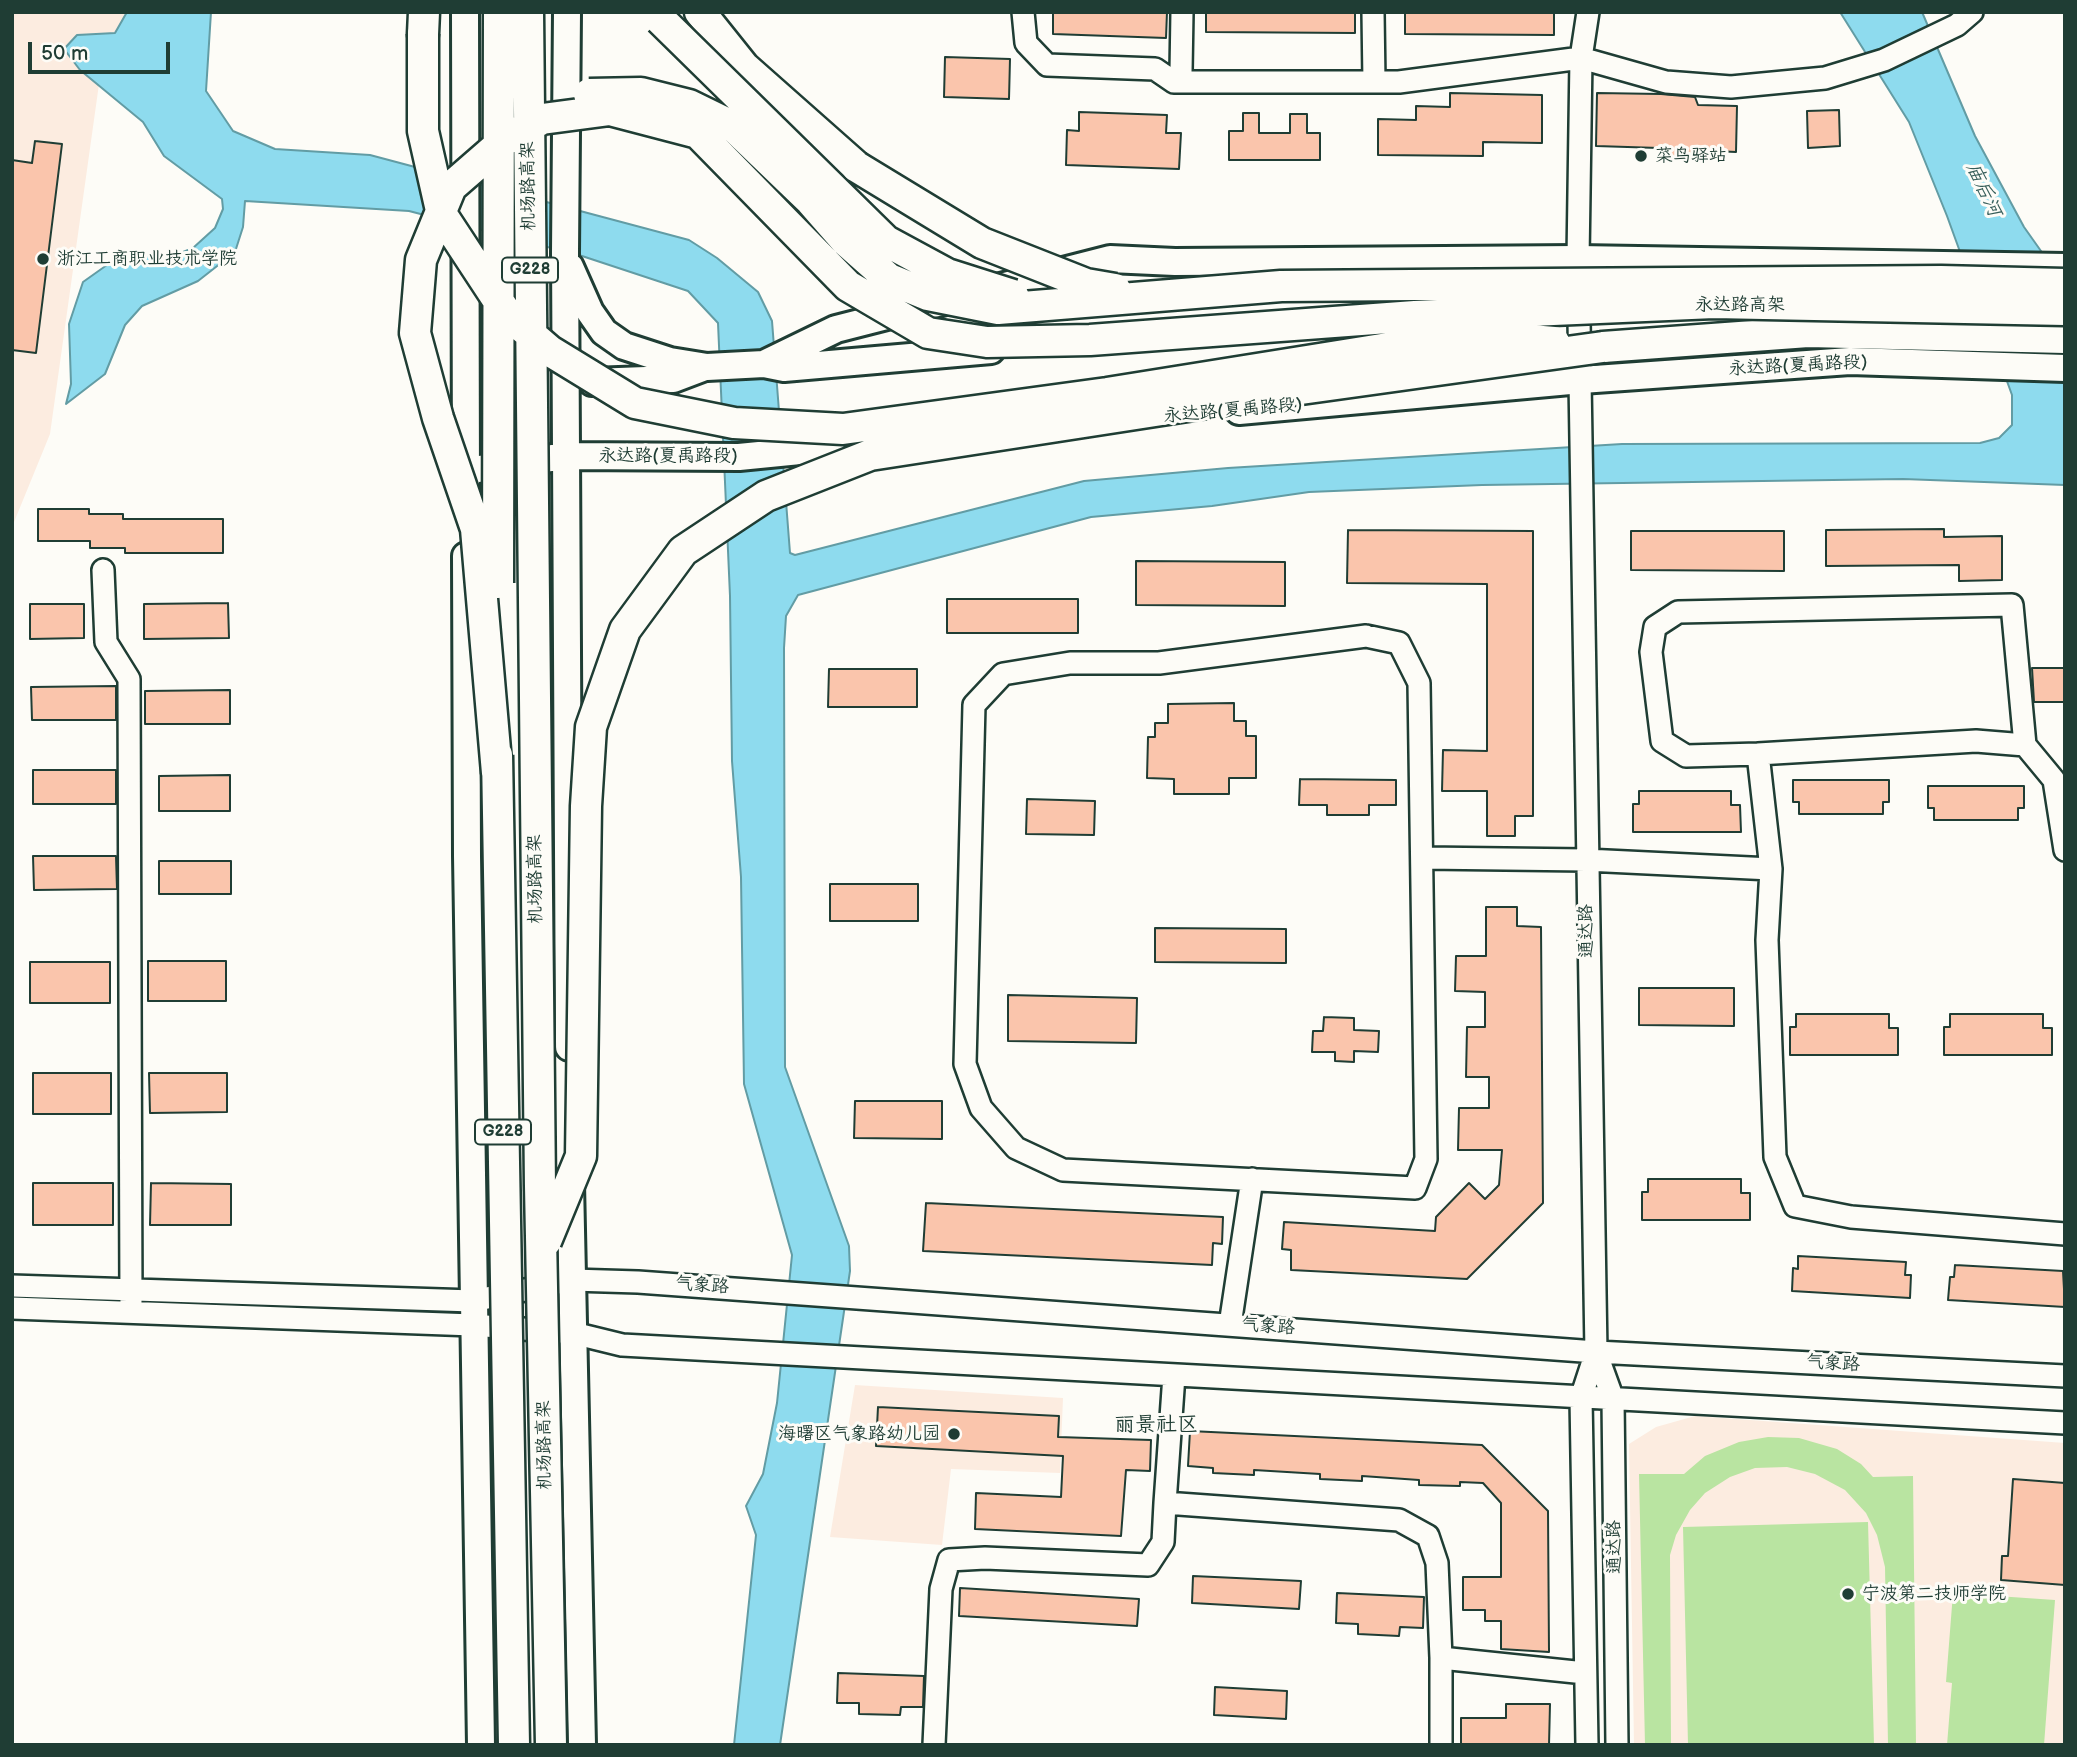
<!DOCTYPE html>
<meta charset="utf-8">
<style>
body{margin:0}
#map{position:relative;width:2077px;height:1757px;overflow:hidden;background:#fdfcf7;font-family:"Balsamiq Sans",sans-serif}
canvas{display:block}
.frame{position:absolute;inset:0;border:14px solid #1f3d34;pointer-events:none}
.scale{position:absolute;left:28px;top:42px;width:142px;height:32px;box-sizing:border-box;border:4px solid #1f3d34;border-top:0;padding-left:9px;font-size:21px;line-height:24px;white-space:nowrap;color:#1f3d34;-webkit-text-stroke:5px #fdfcf7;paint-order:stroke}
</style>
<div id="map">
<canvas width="2077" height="1757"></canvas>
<div class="frame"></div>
<div class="scale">50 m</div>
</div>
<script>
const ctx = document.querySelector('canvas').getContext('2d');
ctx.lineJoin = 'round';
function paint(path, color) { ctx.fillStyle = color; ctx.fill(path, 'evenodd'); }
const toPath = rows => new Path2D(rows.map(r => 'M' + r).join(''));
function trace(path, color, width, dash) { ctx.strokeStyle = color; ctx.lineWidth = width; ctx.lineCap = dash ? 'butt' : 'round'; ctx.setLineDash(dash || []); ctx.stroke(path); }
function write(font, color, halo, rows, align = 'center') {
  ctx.font = font + ' "Balsamiq Sans","LXGW WenKai TC",sans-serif'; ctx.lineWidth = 6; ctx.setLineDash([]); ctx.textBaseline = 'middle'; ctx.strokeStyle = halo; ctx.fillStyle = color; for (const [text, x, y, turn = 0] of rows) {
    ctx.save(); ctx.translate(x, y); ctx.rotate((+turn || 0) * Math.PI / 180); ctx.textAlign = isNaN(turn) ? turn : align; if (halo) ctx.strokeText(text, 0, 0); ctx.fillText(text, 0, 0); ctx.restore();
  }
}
const built = toPath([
 [12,12,136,12,99,84,50,434,12,527],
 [855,1385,1063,1398,1060,1473,951,1469,942,1545,830,1537],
 [1695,1416,2065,1443,2065,1745,1634,1745,1629,1444,1656,1427]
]);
const green = toPath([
 [1768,1437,1799,1438,1837,1449,1861,1464,1873,1477,1913,1476,1916,1745,1888,1745,1885,1567,1877,1535,1866,1513,1845,1490,1815,1474,1787,1467,1755,1468,1730,1477,1705,1493,1690,1510,1676,1535,1670,1555,1671,1745,1645,1745,1639,1474,1684,1474,1705,1456,1739,1442],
 [1868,1522,1874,1745,1688,1745,1683,1527],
 [1953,1593,2055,1600,2044,1745,1947,1745,1952,1683,1946,1682]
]);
const water = toPath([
 [127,12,211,12,206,91,233,131,275,149,370,155,689,240,717,258,758,292,772,321,790,553,795,555,1084,481,1228,468,1622,444,1980,443,1999,438,2012,425,2012,395,1947,216,1909,122,1840,12,1922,12,1975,136,2024,227,2065,285,2065,485,1903,479,1482,485,1309,492,1212,506,1091,517,798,595,786,616,784,648,785,1067,849,1246,850,1271,780,1745,734,1745,756,1535,746,1506,763,1474,777,1403,792,1255,744,1084,741,877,732,761,730,596,718,323,688,291,582,256,409,211,245,201,243,227,235,252,198,281,142,306,125,325,105,374,66,404,71,384,69,324,83,282,121,255,178,254,193,248,215,228,223,209,222,199,164,156,143,122,80,70,64,49,77,35,115,33,127,12]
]);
const building = toPath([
 [1053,12,1167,12,1166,38,1053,34,1053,12],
 [1206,12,1355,12,1355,33,1206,32,1206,12],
 [1405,12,1554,12,1554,35,1405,34,1405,12],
 [945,57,1010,59,1009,99,944,97,945,57],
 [1450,93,1542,95,1542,143,1483,142,1483,156,1378,155,1378,119,1416,120,1416,106,1450,107,1450,93],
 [1597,93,1661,94,1695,97,1698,105,1737,106,1736,152,1692,150,1692,161,1659,160,1659,148,1596,146,1597,93],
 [1839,110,1840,146,1808,148,1807,111,1839,110],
 [1079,112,1167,115,1166,133,1181,133,1179,169,1066,165,1067,130,1079,131,1079,112],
 [1243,113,1259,113,1259,133,1290,133,1290,114,1307,114,1307,133,1320,133,1320,160,1229,160,1229,131,1243,131,1243,113],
 [35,141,62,144,36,353,12,350,12,160,32,163,35,141],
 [38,509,89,509,89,514,123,514,123,519,223,519,223,553,125,553,125,548,90,548,90,541,38,541,38,509],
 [1944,529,1944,537,2002,536,2002,580,1959,581,1959,565,1826,566,1826,530,1944,529],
 [1348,530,1533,531,1533,816,1515,816,1515,836,1487,836,1487,791,1442,791,1443,750,1487,751,1487,584,1347,583,1348,530],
 [1631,531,1784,531,1784,571,1631,570,1631,531],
 [1136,561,1285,562,1285,606,1136,605,1136,561],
 [947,599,1078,599,1078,633,947,633,947,599],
 [228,603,229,638,144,639,144,604,228,603],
 [30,604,84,604,84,638,30,639,30,604],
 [2032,668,2065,668,2065,702,2034,702,2032,668],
 [829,669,917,669,917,707,828,707,829,669],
 [116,686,116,720,32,720,31,687,116,686],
 [230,690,230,724,145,724,145,691,230,690],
 [1234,703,1234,721,1246,721,1246,736,1256,736,1256,778,1229,778,1229,794,1174,794,1174,779,1147,778,1148,737,1155,737,1155,723,1168,723,1168,704,1234,703],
 [33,770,116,770,116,804,33,804,33,770],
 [230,775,230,811,159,811,159,776,230,775],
 [1300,779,1396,780,1396,805,1369,805,1369,815,1327,815,1327,805,1299,805,1300,779],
 [1793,780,1889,780,1889,802,1883,802,1883,814,1799,814,1799,802,1793,802,1793,780],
 [1928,786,2024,786,2024,808,2018,808,2018,820,1934,820,1934,808,1928,808,1928,786],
 [1639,791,1731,791,1731,805,1740,805,1741,832,1633,832,1633,804,1639,804,1639,791],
 [1027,799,1095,801,1094,835,1026,834,1027,799],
 [33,856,116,856,117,889,34,890,33,856],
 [159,861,231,861,231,894,159,894,159,861],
 [830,884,918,884,918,921,830,921,830,884],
 [1486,907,1517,907,1517,926,1541,927,1543,1203,1467,1279,1291,1270,1291,1250,1282,1249,1284,1222,1435,1231,1436,1217,1469,1183,1485,1199,1499,1185,1502,1150,1458,1150,1459,1108,1489,1108,1489,1077,1466,1077,1467,1027,1485,1027,1485,992,1455,991,1456,956,1486,956,1486,907],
 [1155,928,1286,929,1286,963,1155,962,1155,928],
 [148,961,226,961,226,1001,148,1001,148,961],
 [30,962,110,962,110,1003,30,1003,30,962],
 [1639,988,1734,988,1734,1026,1639,1025,1639,988],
 [1008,995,1137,998,1136,1043,1008,1041,1008,995],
 [1796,1014,1889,1014,1889,1028,1898,1028,1898,1055,1790,1055,1790,1027,1796,1027,1796,1014],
 [1950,1014,2043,1014,2043,1028,2052,1028,2052,1055,1944,1055,1944,1027,1950,1027,1950,1014],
 [1324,1017,1354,1018,1354,1030,1379,1031,1378,1052,1354,1051,1354,1062,1335,1061,1335,1052,1312,1052,1313,1031,1323,1031,1324,1017],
 [33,1073,111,1073,111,1114,33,1114,33,1073],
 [149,1073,227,1073,227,1112,150,1113,149,1073],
 [855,1101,942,1101,942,1139,854,1138,855,1101],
 [1648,1179,1741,1179,1741,1193,1750,1193,1750,1220,1642,1220,1642,1192,1648,1192,1648,1179],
 [33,1183,113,1183,113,1225,33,1225,33,1183],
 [151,1183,231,1184,231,1225,150,1225,151,1183],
 [926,1203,1223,1217,1222,1244,1213,1243,1212,1265,923,1251,926,1203],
 [1798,1256,1906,1262,1905,1275,1911,1275,1910,1298,1792,1291,1793,1268,1798,1269,1798,1256],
 [1955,1265,2063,1271,2065,1307,1948,1300,1950,1277,1954,1277,1955,1265],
 [878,1407,1059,1416,1058,1437,1151,1440,1150,1471,1126,1470,1121,1536,975,1529,976,1493,1061,1497,1063,1456,876,1446,878,1407],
 [1190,1431,1482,1445,1548,1511,1549,1652,1501,1649,1501,1621,1485,1621,1485,1610,1463,1610,1463,1577,1501,1577,1501,1503,1483,1483,1460,1482,1460,1486,1419,1485,1419,1480,1362,1476,1362,1481,1320,1479,1320,1474,1254,1470,1254,1475,1213,1473,1213,1468,1188,1466,1190,1431],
 [2013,1479,2065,1483,2065,1585,2001,1580,2002,1556,2008,1556,2013,1479],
 [1193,1576,1301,1581,1299,1609,1192,1603,1193,1576],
 [960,1588,1139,1599,1137,1626,959,1616,960,1588],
 [1337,1593,1424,1597,1423,1628,1400,1627,1399,1636,1358,1634,1358,1624,1336,1623,1337,1593],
 [838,1673,924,1676,923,1707,901,1707,900,1715,859,1714,859,1703,837,1703,838,1673],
 [1215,1687,1287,1691,1286,1719,1214,1715,1215,1687],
 [1506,1704,1550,1704,1549,1745,1461,1745,1461,1718,1506,1718,1506,1704]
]);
const minor = toPath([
 [1023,12,1026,43,1047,65,1155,69,1174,82,1399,82,1581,58,1666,82,1731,87,1825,78,1884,60,1957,25,1972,12],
 [1373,12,1374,82],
 [1588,12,1581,58,1578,259,1596,1352],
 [1174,82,1181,72,1182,12],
 [103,570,106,642,129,679,131,1304],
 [1366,636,1399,643,1419,683,1426,1159,1415,1188,1063,1170,1016,1148,981,1108,965,1064,974,705,1003,674,1070,663,1159,663,1366,636],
 [1758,754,1686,756,1662,741,1651,652,1655,627,1678,612,2012,605,2025,745],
 [2065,850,2054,780,2025,745,1976,741,1758,754,1771,869,1767,940,1775,1157,1795,1206,1851,1217,2065,1234],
 [1424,858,1586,860,1771,869],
 [12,1286,473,1301,572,1280,638,1282,1596,1352,2065,1376],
 [12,1308,473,1325,573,1333,622,1345,2065,1423],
 [1230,1325,1252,1179],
 [1174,1375,1165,1503,1399,1520,1428,1536,1437,1563,1441,1658,1585,1673],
 [1441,1658,1441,1745],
 [934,1745,941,1589,949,1560,985,1558,1148,1565,1163,1542,1165,1503],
 [1587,1745,1581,1398,1596,1352,1613,1399,1617,1745]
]);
const major = toPath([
 [465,12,466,490],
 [567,12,565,252,569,1047],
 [570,267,590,312,604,332,624,346,670,361,707,367,764,364,784,368,991,350],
 [766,363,836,329,1110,259,1175,262,1578,259,2065,267],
 [592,382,673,379,702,368],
 [1239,411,1581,380,1850,361,2065,368],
 [479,469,565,456,739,457,891,442],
 [466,556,467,856,481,1745],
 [570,1183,582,1745]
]);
const highway = toPath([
 [700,12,744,67,857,167],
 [423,34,424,12],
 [1603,347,1808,332,2065,338]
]);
const highwayBridge = toPath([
 [528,12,540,1186,551,1745],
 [660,19,886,241,947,274,1013,295],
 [423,34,423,131,442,215,507,314,550,351,635,403,734,423,843,429,1107,393,1413,344,1506,338,1554,342],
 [589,94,641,93,689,105,734,127,811,201,846,241,889,279,928,295,998,309,1281,286,1941,281,2065,284],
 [857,167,982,243,1086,284,1115,289],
 [498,583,499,12],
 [497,755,514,1745],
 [497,773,476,529,438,418,415,333,421,260,451,187,505,140,542,119,610,110,698,133,848,286,928,333,987,342,1090,340,1415,316,1714,303,2065,310],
 [546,1241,581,1156,586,806,591,727,625,630,683,551,766,496,870,455,1272,393,1603,347]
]);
const markers = [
 [1641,156,7,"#1f3d34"],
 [43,259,7,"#1f3d34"],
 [954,1434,7,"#1f3d34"],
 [1848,1594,7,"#1f3d34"]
];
const shields = [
 [530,270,56],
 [503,1132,56]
];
const shieldNames = [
 ["G228",530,270],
 ["G228",503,1132]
];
const poiNames = [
 ["菜鸟驿站",1655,156],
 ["浙江工商职业技术学院",57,259],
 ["海曙区气象路幼儿园",940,1434,"right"],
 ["宁波第二技师学院",1862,1594]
];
const streetNames = [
 ["机场路高架",529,186,-91],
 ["永达路高架",1740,305],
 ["永达路(夏禹路段)",1798,366,-3],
 ["永达路(夏禹路段)",1233,411,-5],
 ["永达路(夏禹路段)",668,456],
 ["机场路高架",536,879,-91],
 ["通达路",1587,931,-91],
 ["气象路",702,1286,4],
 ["气象路",1268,1327,4],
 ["气象路",1833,1364,3],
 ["机场路高架",545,1445,-91],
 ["通达路",1615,1547,-91]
];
const waterNames = [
 ["庙后河",1983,190,65]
];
const quarterNames = [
 ["丽景社区",1156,1426]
];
paint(built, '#fcece0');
paint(green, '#b9e4a1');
paint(water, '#8edbee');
trace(water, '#629ca4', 2);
paint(building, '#fac5ac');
trace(building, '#1f3d34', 2);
trace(minor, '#1f3d34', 26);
trace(major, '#1f3d34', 32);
trace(highway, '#1f3d34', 35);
trace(minor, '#fdfcf7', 21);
trace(major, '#fdfcf7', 26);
trace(highway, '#fdfcf7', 30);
trace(highwayBridge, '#1f3d34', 35, []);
trace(highwayBridge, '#fdfcf7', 30);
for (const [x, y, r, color] of markers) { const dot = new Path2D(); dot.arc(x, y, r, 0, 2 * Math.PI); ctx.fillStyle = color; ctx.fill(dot); trace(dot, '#fdfcf7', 2.5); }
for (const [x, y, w] of shields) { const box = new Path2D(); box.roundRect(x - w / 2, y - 12.5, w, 25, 5); ctx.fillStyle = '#fdfcf7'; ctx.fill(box); trace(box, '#1f3d34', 2); }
write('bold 16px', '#1f3d34', null, shieldNames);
write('18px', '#1f3d34', '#fdfcf7', poiNames, 'left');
write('18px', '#1f3d34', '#fdfcf7', streetNames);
write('italic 19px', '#355d59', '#fdfcf7', waterNames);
write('21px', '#1f3d34', '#fdfcf7', quarterNames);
</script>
